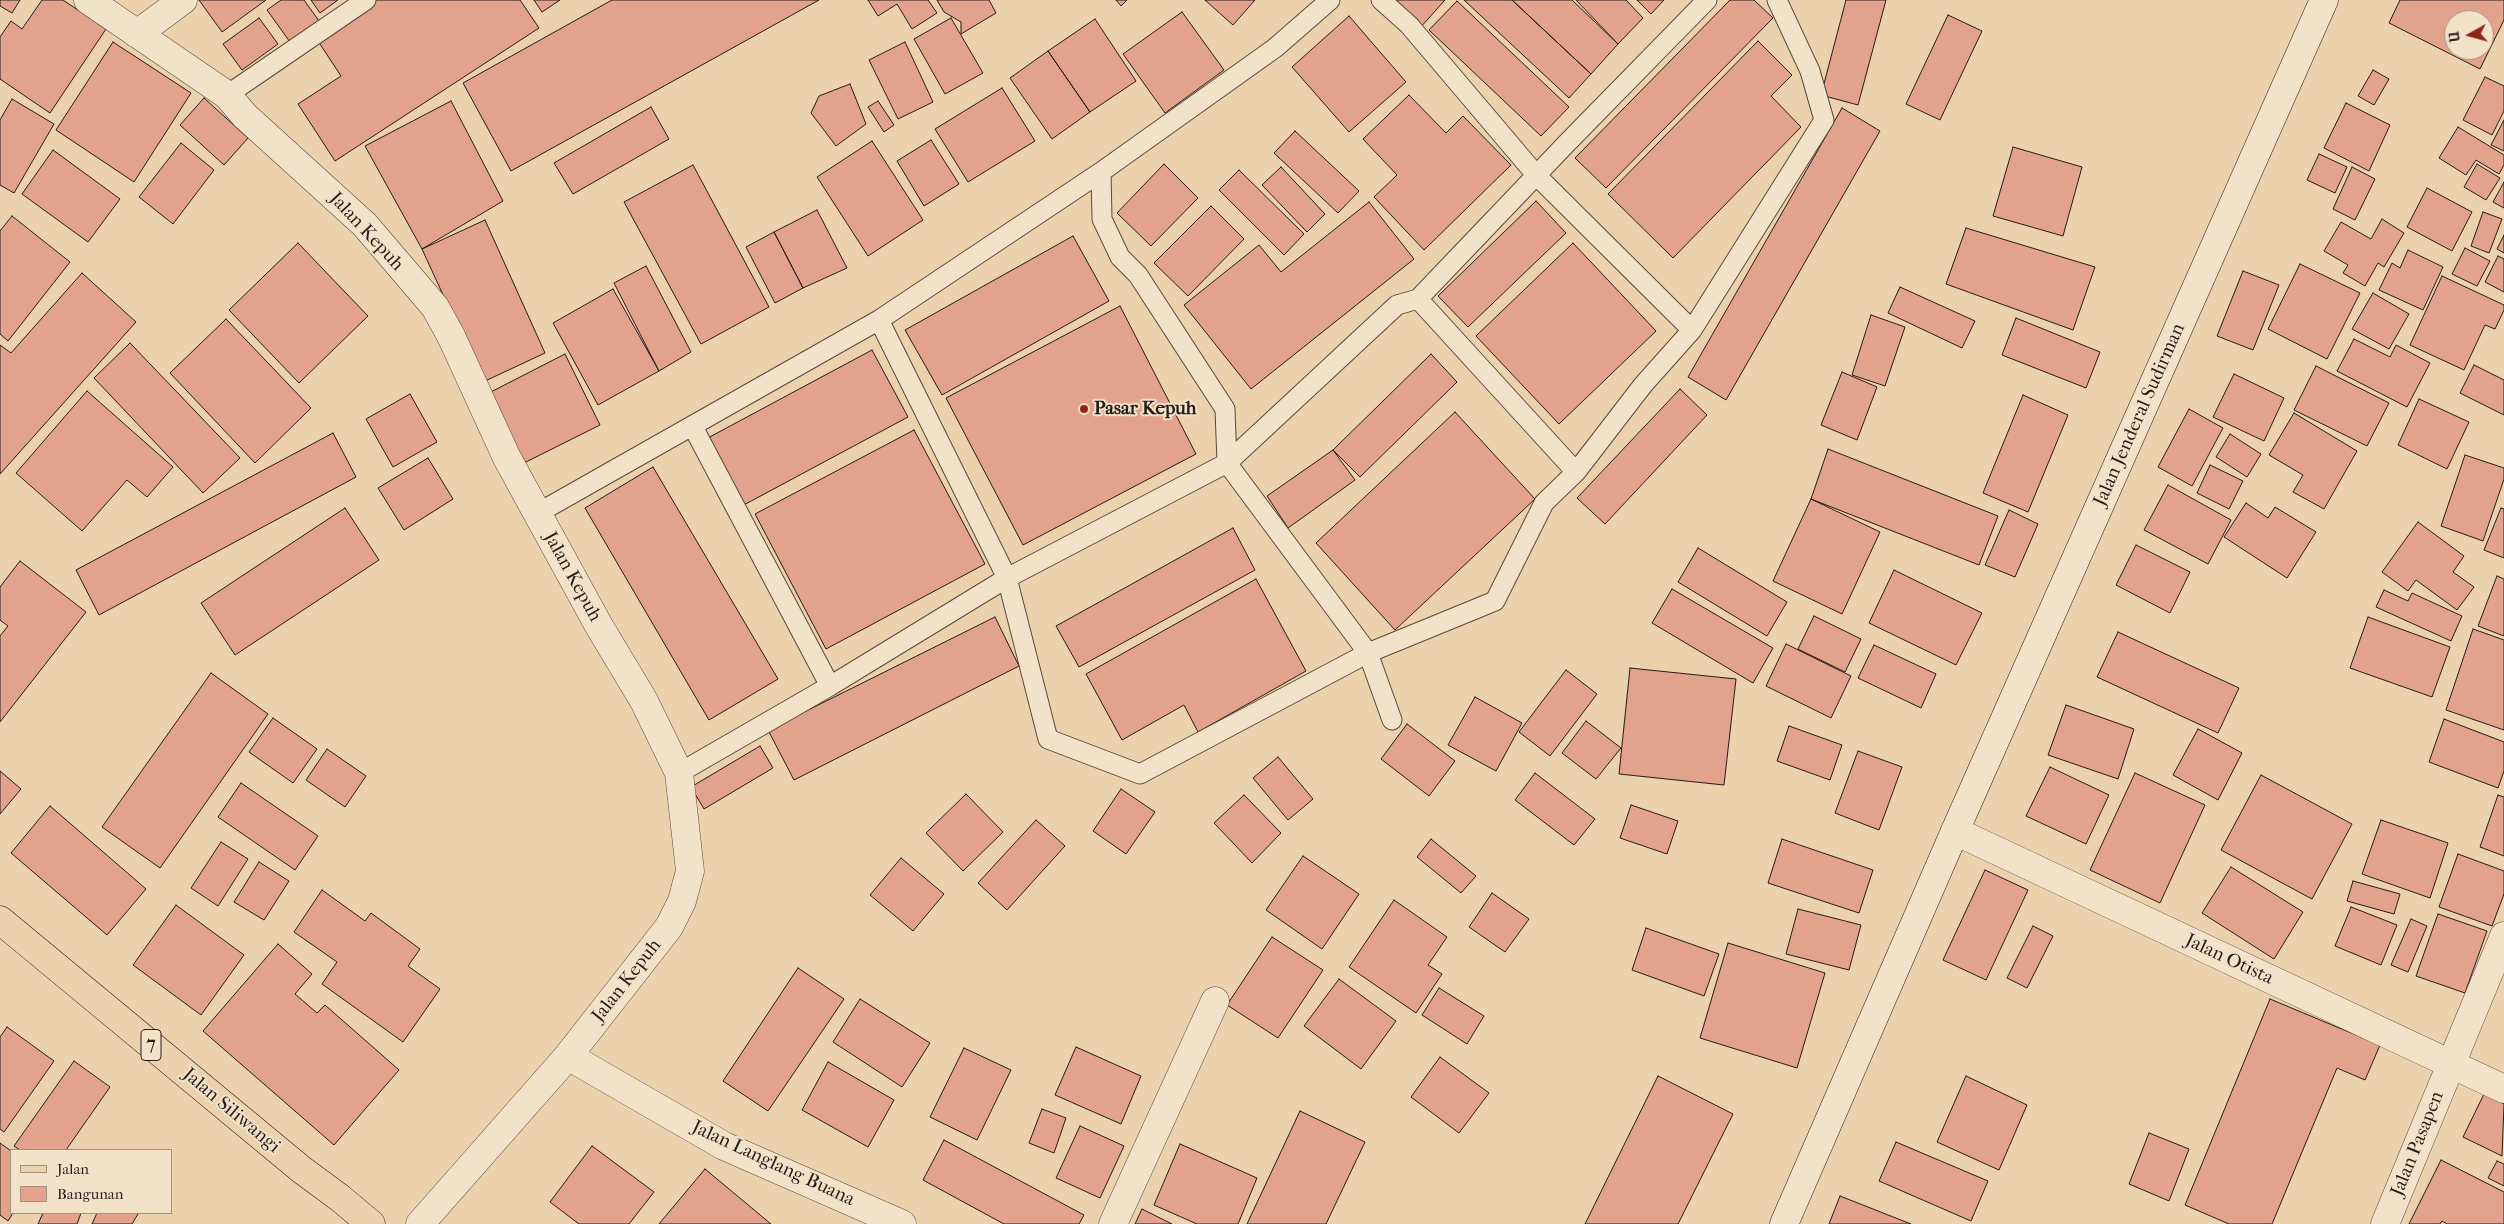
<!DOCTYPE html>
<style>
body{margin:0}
#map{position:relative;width:2504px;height:1224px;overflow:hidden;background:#ebd2ad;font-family:"IM FELL French Canon",serif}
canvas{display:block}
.legend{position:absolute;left:10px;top:1149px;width:162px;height:65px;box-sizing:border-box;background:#f2e2ca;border:1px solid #a19282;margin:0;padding:6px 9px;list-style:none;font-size:15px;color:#271b17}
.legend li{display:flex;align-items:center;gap:10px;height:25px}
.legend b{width:25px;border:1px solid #a19282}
.north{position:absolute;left:2444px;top:10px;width:50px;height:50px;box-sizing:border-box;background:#f2e2ca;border:1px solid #a19282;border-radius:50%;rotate:263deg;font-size:14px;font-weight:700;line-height:20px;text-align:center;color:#271b17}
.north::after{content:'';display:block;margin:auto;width:18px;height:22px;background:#8f2418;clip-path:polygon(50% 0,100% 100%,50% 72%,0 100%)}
</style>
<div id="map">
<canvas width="2504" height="1224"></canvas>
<ul class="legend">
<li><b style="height:6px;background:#ebd2ad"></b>Jalan</li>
<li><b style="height:14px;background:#e2a28b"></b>Bangunan</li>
</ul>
<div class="north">U</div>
</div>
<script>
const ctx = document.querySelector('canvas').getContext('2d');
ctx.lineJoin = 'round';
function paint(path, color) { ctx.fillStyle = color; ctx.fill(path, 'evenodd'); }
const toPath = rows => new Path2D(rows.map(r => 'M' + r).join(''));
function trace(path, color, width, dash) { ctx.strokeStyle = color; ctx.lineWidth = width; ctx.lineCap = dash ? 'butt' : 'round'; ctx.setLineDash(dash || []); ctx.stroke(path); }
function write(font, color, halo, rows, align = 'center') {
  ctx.font = font + ' "IM FELL French Canon",serif'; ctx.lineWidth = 4; ctx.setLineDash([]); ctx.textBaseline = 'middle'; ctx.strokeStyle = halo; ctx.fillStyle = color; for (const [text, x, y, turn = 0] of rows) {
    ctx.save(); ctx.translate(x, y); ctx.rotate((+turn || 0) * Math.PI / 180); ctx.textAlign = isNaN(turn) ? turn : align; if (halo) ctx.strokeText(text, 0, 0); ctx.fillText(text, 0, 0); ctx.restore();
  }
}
const building = toPath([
 [0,0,20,0,12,13,0,6,0,0],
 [42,0,63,0,106,29,50,113,0,79,0,37,11,21,22,29,42,0],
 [199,0,266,0,222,32,199,0],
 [281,0,304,0,319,21,290,42,267,10,281,0],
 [311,0,338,0,320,13,311,0],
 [374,0,520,0,539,28,335,161,298,104,341,76,316,38,374,0],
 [534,0,560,0,542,12,534,0],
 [612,0,819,0,511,171,463,83,612,0],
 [868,0,928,0,937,13,912,29,897,4,878,16,868,0],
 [937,0,989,0,996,13,961,34,961,22,944,12,937,0],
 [1116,0,1127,0,1121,6,1116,0],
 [1205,0,1255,0,1233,25,1205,0],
 [1387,0,1445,0,1419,29,1387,0],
 [1464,0,1512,0,1591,74,1569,98,1464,0],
 [1512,0,1572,0,1618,44,1591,74,1512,0],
 [1576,0,1626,0,1643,18,1618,44,1576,0],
 [1637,0,1664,0,1651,14,1637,0],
 [1730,0,1754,0,1773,18,1606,188,1575,158,1730,0],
 [1846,0,1886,0,1858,105,1821,95,1846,0],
 [2400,0,2504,0,2504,20,2480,69,2389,23,2400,0],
 [2454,20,2484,20,2484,50,2454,50,2454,20],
 [1457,1,1569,107,1541,136,1429,30,1457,1],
 [1182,12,1224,70,1165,113,1123,54,1182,12],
 [1948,15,1982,31,1940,120,1906,104,1948,15],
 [1349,16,1406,82,1349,132,1292,67,1349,16],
 [259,18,278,44,242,70,223,44,259,18],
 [951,18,983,73,945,94,914,39,951,18],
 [1095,19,1136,81,1090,112,1048,51,1095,19],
 [1758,41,1792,75,1771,96,1801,127,1673,258,1608,194,1758,41],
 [113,42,191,93,134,182,56,130,113,42],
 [905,42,933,102,898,119,869,60,905,42],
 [1048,51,1090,112,1052,139,1010,78,1048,51],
 [2373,70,2389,79,2374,105,2358,96,2373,70],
 [2485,77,2504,86,2504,111,2492,135,2463,120,2485,77],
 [850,84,866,124,836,146,811,113,819,96,850,84],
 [1002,88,1035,141,968,182,935,129,1002,88],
 [1409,95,1446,133,1463,116,1511,165,1424,250,1374,197,1397,175,1363,139,1409,95],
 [204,98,248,138,224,165,180,125,204,98],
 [12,99,54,124,14,193,0,185,0,120,12,99],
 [451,101,503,201,422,249,365,146,451,101],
 [878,101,894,125,884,132,868,107,878,101],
 [2346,103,2390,125,2369,171,2324,148,2346,103],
 [651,107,669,139,573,194,554,163,651,107],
 [1842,108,1880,131,1726,400,1688,377,1842,108],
 [2504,120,2504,151,2491,145,2504,120],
 [2458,127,2504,155,2504,165,2499,174,2476,160,2466,175,2439,158,2458,127],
 [1295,131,1359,191,1338,213,1274,153,1295,131],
 [931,140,959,184,924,206,897,161,931,140],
 [872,141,923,220,868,256,817,177,872,141],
 [181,143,214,170,173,224,139,197,181,143],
 [2013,147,2082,167,2063,236,1993,216,2013,147],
 [53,150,120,199,88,242,22,194,53,150],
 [2319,154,2347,167,2335,193,2307,180,2319,154],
 [1164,164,1198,198,1151,246,1117,213,1164,164],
 [2477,164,2500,178,2486,200,2464,187,2477,164],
 [693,165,769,307,701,344,624,202,693,165],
 [1281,167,1325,214,1307,232,1262,185,1281,167],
 [2352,167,2375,179,2355,220,2333,209,2352,167],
 [1239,170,1304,234,1284,255,1219,190,1239,170],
 [2504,182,2504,208,2493,202,2504,182],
 [2427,188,2472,212,2452,251,2407,227,2427,188],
 [1536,201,1566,233,1468,327,1438,296,1536,201],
 [1369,202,1414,259,1251,389,1184,305,1259,245,1281,272,1369,202],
 [1211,206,1244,239,1188,296,1154,263,1211,206],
 [817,210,847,268,803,288,774,232,817,210],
 [2483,212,2502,219,2489,253,2471,246,2483,212],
 [12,216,70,262,8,341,0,334,0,231,12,216],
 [2382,219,2404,233,2384,267,2378,263,2365,286,2343,273,2348,265,2324,251,2341,222,2371,239,2382,219],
 [485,220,545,353,483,382,422,249,485,220],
 [1966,228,2095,267,2073,330,1946,284,1966,228],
 [774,232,803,288,775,303,746,247,774,232],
 [2504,235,2504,253,2497,249,2504,235],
 [1073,236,1109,301,942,395,905,330,1073,236],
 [298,243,368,316,299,383,229,310,298,243],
 [1573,243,1656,331,1559,424,1476,336,1573,243],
 [2465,248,2490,261,2477,286,2452,274,2465,248],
 [2408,250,2443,267,2423,310,2379,290,2392,263,2400,268,2408,250],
 [2498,256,2504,259,2504,292,2485,282,2498,256],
 [2300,264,2360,293,2327,359,2268,329,2300,264],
 [646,266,691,352,659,371,614,283,646,266],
 [2243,271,2279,285,2253,350,2217,336,2243,271],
 [82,273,136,322,0,474,0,345,11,353,82,273],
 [2442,276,2504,305,2504,310,2495,329,2485,325,2464,370,2410,345,2442,276],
 [1900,287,1975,321,1962,348,1888,313,1900,287],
 [613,289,659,371,598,405,553,323,613,289],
 [2373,293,2409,314,2389,349,2352,329,2373,293],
 [1120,306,1196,454,1023,545,946,398,1120,306],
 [1871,315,1905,327,1885,386,1852,375,1871,315],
 [2016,318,2100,352,2086,388,2002,355,2016,318],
 [226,319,311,408,255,463,170,373,226,319],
 [2354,339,2390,357,2396,345,2430,363,2407,407,2337,371,2354,339],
 [130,343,240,458,203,493,94,378,130,343],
 [872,350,908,417,740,507,704,440,872,350],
 [565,354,600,425,518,466,483,396,565,354],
 [1431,354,1457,382,1360,477,1333,450,1431,354],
 [2474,365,2504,380,2504,415,2460,393,2474,365],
 [2316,366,2389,403,2367,446,2294,410,2316,366],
 [1842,372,1877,387,1857,440,1821,425,1842,372],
 [2234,374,2284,398,2264,441,2213,417,2234,374],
 [1680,389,1707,415,1605,524,1577,498,1680,389],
 [87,391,173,467,147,497,127,480,82,531,16,473,87,391],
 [410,394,437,442,393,467,366,419,410,394],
 [2023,395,2068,415,2028,512,1983,493,2023,395],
 [2419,399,2469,422,2447,469,2398,445,2419,399],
 [2189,409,2223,428,2192,486,2158,467,2189,409],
 [1455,412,1535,499,1395,630,1316,543,1455,412],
 [2294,413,2357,451,2324,509,2293,492,2303,475,2269,455,2294,413],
 [914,430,985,564,826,649,755,514,914,430],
 [333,433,356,477,99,615,76,570,333,433],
 [2230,434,2261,454,2247,477,2216,457,2230,434],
 [1828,449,1998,516,1979,565,1811,499,1828,449],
 [1333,450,1355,480,1288,528,1267,496,1333,450],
 [2465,455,2504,468,2504,479,2483,541,2441,526,2465,455],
 [428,458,453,499,404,530,378,488,428,458],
 [2210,465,2243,481,2229,509,2197,493,2210,465],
 [653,467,778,679,709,720,585,508,653,467],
 [2168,485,2231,520,2208,564,2144,530,2168,485],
 [1811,499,1880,532,1842,614,1773,581,1811,499],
 [2246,503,2268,518,2275,507,2316,532,2287,578,2224,537,2246,503],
 [345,508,379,560,235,655,201,603,345,508],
 [2501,508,2504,509,2504,558,2484,550,2501,508],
 [2009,510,2038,524,2015,577,1985,565,2009,510],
 [2418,522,2464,556,2453,572,2474,587,2457,610,2416,580,2408,591,2382,572,2418,522],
 [1233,528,1255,570,1079,667,1056,626,1233,528],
 [2136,545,2190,572,2170,613,2116,585,2136,545],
 [1698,548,1787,602,1767,636,1678,582,1698,548],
 [20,561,86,612,0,722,0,636,8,626,0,620,0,587,20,561],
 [1894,570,1982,613,1956,665,1869,623,1894,570],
 [2497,576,2504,579,2504,636,2478,626,2497,576],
 [1256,579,1306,671,1198,732,1184,705,1122,740,1086,674,1256,579],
 [1672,589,1773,648,1753,683,1652,623,1672,589],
 [2384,590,2408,601,2412,593,2462,616,2451,641,2376,607,2384,590],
 [1814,616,1861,639,1845,672,1798,649,1814,616],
 [995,617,1019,666,794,780,768,730,995,617],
 [2368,617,2450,647,2432,697,2350,668,2368,617],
 [2473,629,2504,640,2504,730,2446,710,2473,629],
 [2118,632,2239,688,2218,733,2097,677,2118,632],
 [1786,644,1851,676,1831,718,1766,686,1786,644],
 [1874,645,1936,674,1921,708,1858,678,1874,645],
 [1630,668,1736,679,1724,785,1619,774,1630,668],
 [1566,670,1597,694,1550,756,1519,732,1566,670],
 [211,673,268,714,160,868,102,827,211,673],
 [1475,697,1522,723,1496,771,1448,745,1475,697],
 [2066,705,2134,729,2118,779,2048,755,2066,705],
 [273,718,317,749,293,783,249,752,273,718],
 [2444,719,2504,742,2504,771,2498,788,2429,762,2444,719],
 [1586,721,1621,748,1596,779,1562,753,1586,721],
 [1407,724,1455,761,1429,796,1381,759,1407,724],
 [1789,726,1842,745,1830,780,1777,761,1789,726],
 [2198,729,2242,753,2218,800,2173,775,2198,729],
 [760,746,773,768,704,809,691,787,760,746],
 [327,749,366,776,345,807,306,780,327,749],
 [1858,751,1902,767,1879,830,1835,813,1858,751],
 [1278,757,1313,799,1288,820,1253,778,1278,757],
 [2050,767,2109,795,2086,844,2026,816,2050,767],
 [0,771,21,789,0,814,0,771],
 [1535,773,1595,819,1574,845,1515,800,1535,773],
 [2135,773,2205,805,2160,903,2090,870,2135,773],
 [2261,775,2352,824,2312,899,2221,850,2261,775],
 [241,783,318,836,295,870,218,817,241,783],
 [1121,789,1155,812,1126,854,1093,831,1121,789],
 [966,794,1003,832,963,871,926,833,966,794],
 [1244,795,1281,833,1252,863,1214,823,1244,795],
 [2498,795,2504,797,2504,856,2480,847,2498,795],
 [1631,805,1678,821,1667,854,1620,838,1631,805],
 [50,806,146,889,107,935,11,853,50,806],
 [1036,820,1065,846,1007,910,978,883,1036,820],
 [2381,820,2448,843,2430,898,2362,874,2381,820],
 [1431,839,1476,876,1461,893,1417,857,1431,839],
 [1782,839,1873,870,1859,913,1768,883,1782,839],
 [221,842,248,859,218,906,191,888,221,842],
 [2458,854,2504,871,2504,894,2492,926,2439,907,2458,854],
 [1303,856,1359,894,1322,949,1266,910,1303,856],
 [901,858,944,894,913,931,870,895,901,858],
 [259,862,289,881,264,920,234,902,259,862],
 [2231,867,2303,912,2274,959,2202,913,2231,867],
 [1985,870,2028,890,1986,980,1943,960,1985,870],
 [2353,881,2400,894,2394,914,2347,901,2353,881],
 [322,890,365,921,371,913,420,949,408,966,440,989,403,1042,322,984,337,962,294,932,322,890],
 [1492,893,1529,919,1505,952,1469,927,1492,893],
 [1394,900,1447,937,1428,965,1442,974,1416,1013,1349,967,1394,900],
 [176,905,244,955,201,1015,133,965,176,905],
 [2351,907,2397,925,2381,965,2335,946,2351,907],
 [1798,909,1861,925,1849,970,1786,954,1798,909],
 [2438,914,2487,931,2465,993,2416,976,2438,914],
 [2411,919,2427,926,2408,972,2391,965,2411,919],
 [2033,926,2053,936,2027,988,2007,978,2033,926],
 [1646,928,1719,954,1704,996,1632,970,1646,928],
 [1272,937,1323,970,1278,1038,1227,1005,1272,937],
 [1728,943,1825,973,1797,1068,1700,1038,1728,943],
 [278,944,312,974,295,994,317,1013,325,1005,399,1070,334,1145,203,1031,278,944],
 [798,968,844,999,768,1111,723,1081,798,968],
 [1339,979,1396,1021,1361,1069,1304,1026,1339,979],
 [1439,988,1484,1016,1467,1044,1422,1015,1439,988],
 [860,999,930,1043,902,1087,833,1042,860,999],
 [2270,999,2380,1045,2365,1080,2337,1068,2272,1224,2229,1224,2185,1205,2270,999],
 [7,1027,54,1061,4,1132,0,1129,0,1037,7,1027],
 [1076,1047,1141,1076,1121,1124,1055,1095,1076,1047],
 [964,1048,1011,1070,977,1140,930,1117,964,1048],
 [1440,1057,1489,1093,1459,1133,1411,1097,1440,1057],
 [74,1061,110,1087,66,1150,20,1150,14,1146,74,1061],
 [828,1062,894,1100,868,1147,802,1110,828,1062],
 [1658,1076,1733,1114,1678,1224,1585,1224,1658,1076],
 [1966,1076,2027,1105,1999,1170,1937,1142,1966,1076],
 [2484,1094,2504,1104,2502,1156,2463,1137,2484,1094],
 [1042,1109,1066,1118,1054,1153,1029,1143,1042,1109],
 [1300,1111,1365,1142,1326,1224,1247,1224,1300,1111],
 [1080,1126,1124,1146,1100,1198,1056,1178,1080,1126],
 [2149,1133,2189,1149,2169,1201,2129,1184,2149,1133],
 [944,1140,1084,1215,1079,1224,1004,1224,923,1180,944,1140],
 [1896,1142,1988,1181,1971,1221,1879,1181,1896,1142],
 [0,1143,11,1151,11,1213,13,1213,8,1221,0,1215,0,1143],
 [1180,1144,1257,1178,1238,1224,1197,1224,1154,1205,1180,1144],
 [592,1146,654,1192,629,1224,579,1224,550,1202,592,1146],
 [2441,1160,2504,1192,2504,1224,2447,1224,2442,1221,2440,1224,2409,1224,2441,1160],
 [2497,1161,2504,1164,2504,1186,2488,1178,2497,1161],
 [705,1169,771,1224,659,1224,705,1169],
 [1840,1196,1911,1224,1829,1224,1840,1196],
 [1142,1209,1172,1224,1135,1224,1142,1209],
 [43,1213,81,1213,77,1224,38,1224,43,1213],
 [97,1213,136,1213,138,1214,132,1224,92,1224,97,1213]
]);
const service = toPath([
 [1381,0,1409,25,1537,176,1692,330],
 [227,95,366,0],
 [1101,172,1102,219,1120,257,1138,275,1225,409,1227,463,1368,653,1392,720],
 [1418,299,1576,472],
 [879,320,1007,578,1048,739,1140,774,1368,653,1495,601,1544,503,1576,472,1643,385,1692,330,1824,120,1810,71,1777,0],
 [693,427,830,686],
 [538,513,879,320,1101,172,1275,48,1330,0],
 [679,773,830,686,1007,578,1227,463,1397,305,1418,299,1567,143,1707,0]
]);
const minor = toPath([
 [88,0,227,95,245,116,365,225,435,307,451,336,507,458,599,626,644,701,679,773,690,871,682,901,669,927,568,1056,420,1224],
 [137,34,183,0],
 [568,1056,724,1146,902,1224],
 [1113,1224,1215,1001]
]);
const tertiary = toPath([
 [1955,831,2504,1089],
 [2385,1224,2504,936]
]);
const secondary = toPath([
 [1784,1224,1955,831,2324,0]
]);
const primary = toPath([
 [0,920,302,1170,340,1198,371,1224]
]);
const markers = [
 [1084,409,5,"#8f2418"]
];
const shields = [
 [151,1045,20]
];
const shieldNames = [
 ["7",151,1045]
];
const streetNames = [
 ["Jalan Kepuh",366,232,47],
 ["Jalan Jenderal Sudirman",2140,415,-66],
 ["Jalan Kepuh",572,577,61],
 ["Jalan Otista",2229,960,25],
 ["Jalan Kepuh",627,981,-52],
 ["Jalan Siliwangi",231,1111,40],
 ["Jalan Pasapen",2418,1144,-68],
 ["Jalan Langlang Buana",773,1164,25]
];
const poiNames = [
 ["Pasar Kepuh",1094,409]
];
paint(building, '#e2a28b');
trace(building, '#271b17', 1);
trace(service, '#58493c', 21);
trace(minor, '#58493c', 29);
trace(tertiary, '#58493c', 29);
trace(secondary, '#271b17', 29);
trace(primary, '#271b17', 29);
trace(service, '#f2e2ca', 19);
trace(minor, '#f2e2ca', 28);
trace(tertiary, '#f2e2ca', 28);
trace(secondary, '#f2e2ca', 28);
trace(primary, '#ebd2ad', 28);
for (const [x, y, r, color] of markers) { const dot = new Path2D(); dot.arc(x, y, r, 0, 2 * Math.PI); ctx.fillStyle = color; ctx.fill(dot); trace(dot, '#f2e2ca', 2); }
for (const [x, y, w] of shields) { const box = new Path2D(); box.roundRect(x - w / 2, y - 15.5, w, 31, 4); ctx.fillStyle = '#f2e2ca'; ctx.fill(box); trace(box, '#271b17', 1); }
write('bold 18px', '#271b17', null, shieldNames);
write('19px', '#271b17', '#f2e2ca', streetNames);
write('bold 19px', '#271b17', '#f2e2ca', poiNames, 'left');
</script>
